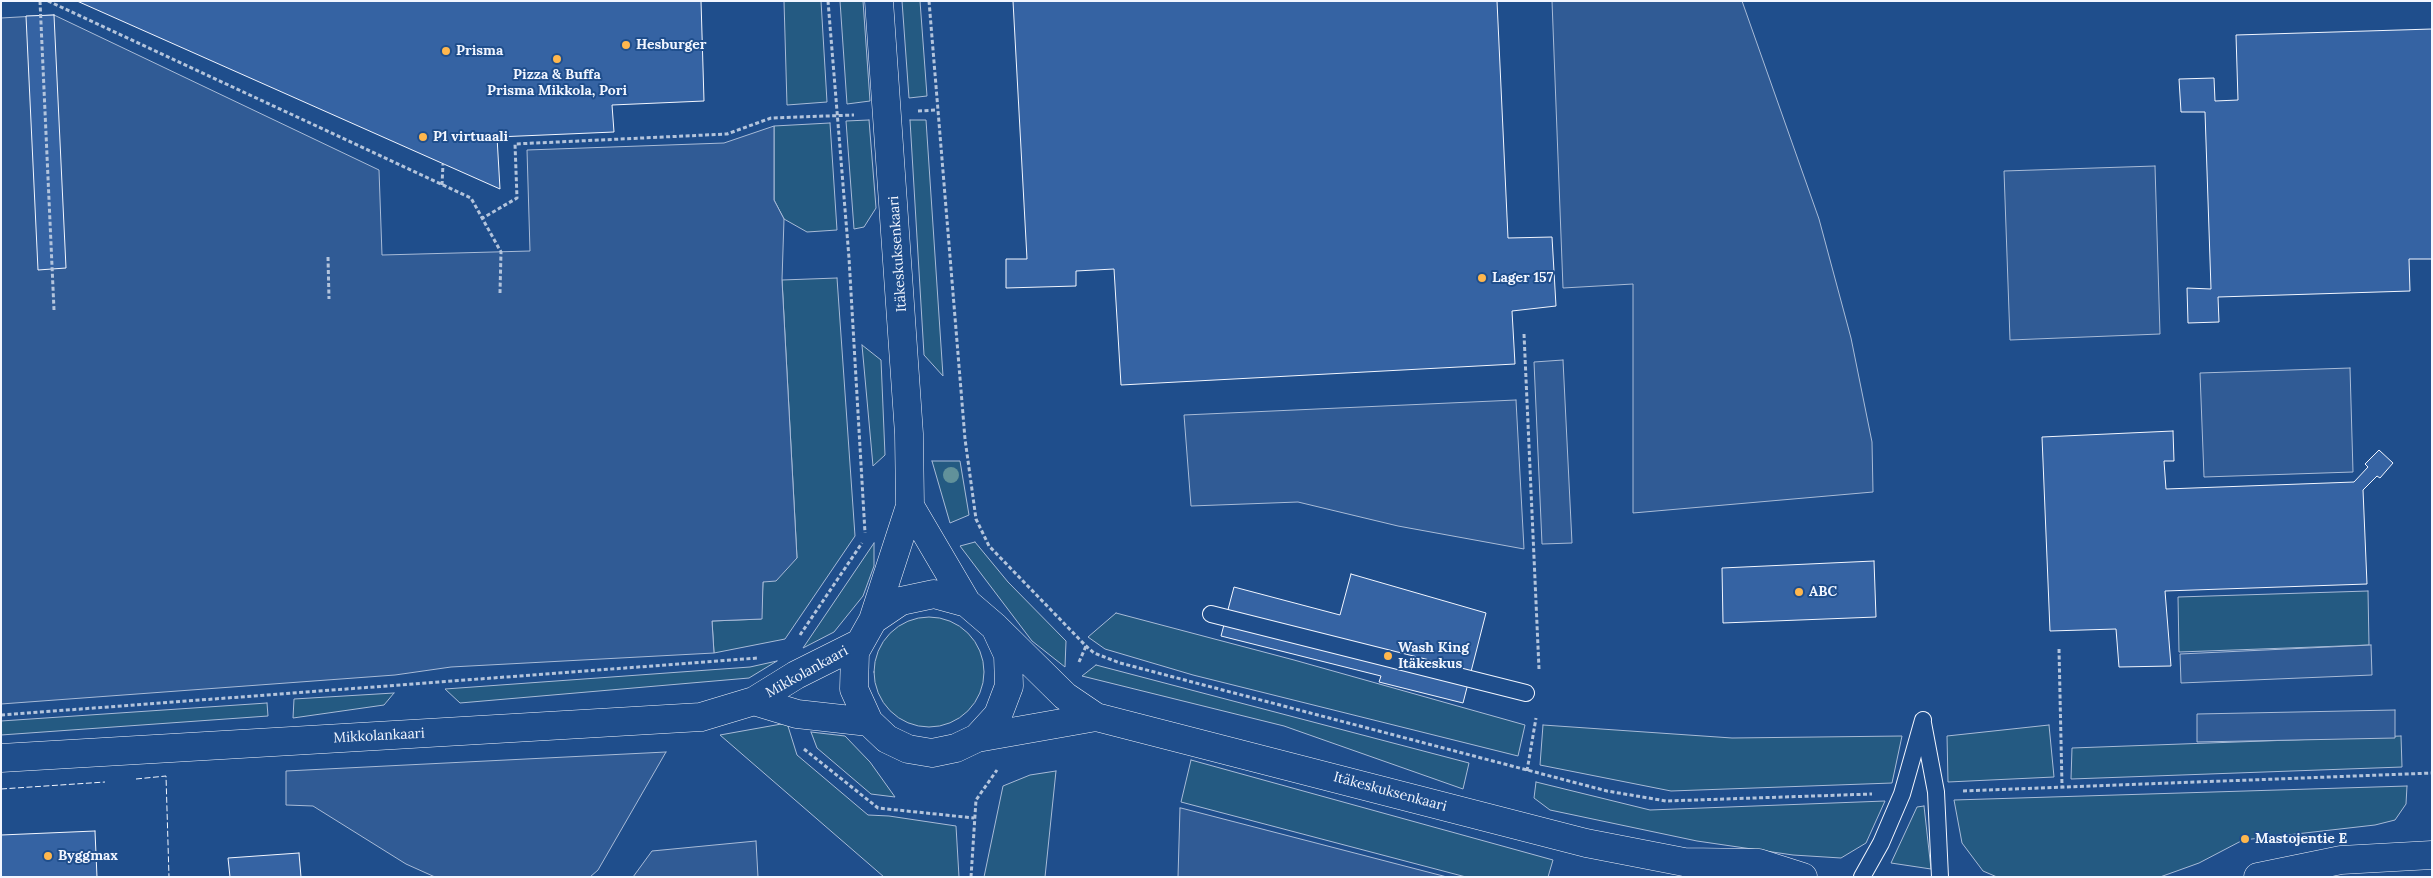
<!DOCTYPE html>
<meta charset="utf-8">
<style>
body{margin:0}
#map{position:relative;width:2433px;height:878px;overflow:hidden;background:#1f4e8c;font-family:Lora,serif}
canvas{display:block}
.frame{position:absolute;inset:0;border:2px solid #f2f6ff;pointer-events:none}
</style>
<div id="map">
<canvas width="2433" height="878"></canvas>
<div class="frame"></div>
</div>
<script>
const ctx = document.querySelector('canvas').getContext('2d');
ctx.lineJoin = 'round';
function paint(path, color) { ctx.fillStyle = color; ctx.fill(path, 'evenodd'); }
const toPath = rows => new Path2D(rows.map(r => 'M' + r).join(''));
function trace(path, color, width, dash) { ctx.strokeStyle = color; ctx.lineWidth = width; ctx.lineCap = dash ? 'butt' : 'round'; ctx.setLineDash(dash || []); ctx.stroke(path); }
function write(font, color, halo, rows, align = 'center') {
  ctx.font = font + ' Lora,serif'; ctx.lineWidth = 4; ctx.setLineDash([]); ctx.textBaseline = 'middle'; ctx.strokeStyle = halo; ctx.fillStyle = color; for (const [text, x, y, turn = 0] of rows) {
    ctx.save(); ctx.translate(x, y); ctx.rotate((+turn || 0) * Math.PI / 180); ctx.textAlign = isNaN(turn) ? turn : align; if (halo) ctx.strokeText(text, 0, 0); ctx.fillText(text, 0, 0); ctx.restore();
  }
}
const green = toPath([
 [784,1,821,1,827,102,787,105,784,1],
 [840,1,863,1,870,101,847,104,840,1],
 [902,1,920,1,927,96,909,98,902,1],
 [869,120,876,208,864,227,854,229,846,121,869,120],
 [910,120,926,120,943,376,924,355,910,120],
 [830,123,837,230,807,232,784,219,774,200,774,126,830,123],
 [837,278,855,536,785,639,714,653,712,621,761,619,763,582,797,558,782,280,837,278],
 [862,345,881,360,885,455,873,466,862,345],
 [932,461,960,461,969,515,950,523,932,461],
 [975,542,1008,582,1066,641,1065,667,1032,641,960,546,975,542],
 [874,543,874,566,863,596,834,632,803,648,874,543],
 [2368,591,2369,645,2179,652,2178,597,2368,591],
 [1116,613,1294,660,1525,725,1518,756,1193,675,1105,649,1088,637,1116,613],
 '874 672a55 55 0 1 1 110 0a55 55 0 1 1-110 0Z',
 [777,661,749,678,460,703,445,689,750,667,777,661],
 [1096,665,1469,763,1463,789,1284,726,1082,676,1096,665],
 [394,693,384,705,293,718,294,699,394,693],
 [267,703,268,716,1,735,1,721,267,703],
 [787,723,797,755,868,815,889,816,956,826,959,877,884,877,720,735,787,723],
 [1543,725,1732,738,1902,736,1892,783,1671,791,1540,765,1543,725],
 [2049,725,2054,777,1948,782,1947,736,2049,725],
 [811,732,845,736,870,762,895,797,871,794,817,748,811,732],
 [2401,736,2402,767,2071,779,2072,748,2401,736],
 [1191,760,1553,860,1548,877,1466,877,1181,802,1191,760],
 [1056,771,1045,877,984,877,1003,786,1030,775,1056,771],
 [1536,782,1650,810,1885,801,1866,843,1841,858,1793,855,1697,841,1550,810,1534,798,1536,782],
 [2407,786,2406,804,2395,820,2375,825,2243,840,2199,863,2160,877,1997,877,1983,871,1962,843,1954,800,2407,786],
 [1924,806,1931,869,1891,863,1917,807,1924,806]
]);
const parking = toPath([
 [1552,1,1742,1,1819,219,1851,338,1872,442,1873,492,1633,513,1633,284,1563,288,1552,1],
 [54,15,379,170,382,255,530,251,527,150,724,143,774,126,774,200,784,219,782,280,797,558,776,581,763,582,762,619,712,621,714,653,451,667,395,675,1,704,1,18,54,15],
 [2155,166,2160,334,2010,340,2004,171,2155,166],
 [1563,360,1572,543,1542,544,1534,362,1563,360],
 [2350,368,2353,472,2204,477,2200,373,2350,368],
 [1516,400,1524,549,1398,526,1298,502,1191,506,1184,415,1516,400],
 [2371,645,2372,675,2181,683,2180,654,2371,645],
 [2395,710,2395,738,2197,742,2197,714,2395,710],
 [666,752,598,870,590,877,435,877,406,864,313,806,286,805,286,771,666,752],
 [1180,808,1181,808,1447,877,1178,877,1180,808],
 [756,841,758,877,633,877,652,851,756,841]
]);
const building = toPath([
 [77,1,701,1,704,101,612,105,614,132,497,137,500,189,77,1],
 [1013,1,1497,1,1508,238,1552,237,1556,306,1512,311,1515,364,1121,385,1114,269,1076,271,1076,286,1006,288,1006,259,1027,259,1013,1],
 [54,15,66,268,38,270,26,16,54,15],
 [2432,29,2432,259,2409,259,2410,291,2218,297,2219,322,2188,323,2187,288,2211,289,2205,112,2181,112,2179,79,2214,78,2215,101,2238,100,2236,35,2432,29],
 [2173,431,2174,461,2164,461,2166,489,2354,482,2368,467,2365,464,2379,450,2393,463,2380,478,2377,476,2363,490,2367,584,2165,591,2171,666,2119,667,2116,629,2050,631,2042,437,2173,431],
 [1874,561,1876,617,1723,623,1722,568,1874,561],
 [1351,574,1486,613,1463,703,1379,682,1381,676,1221,636,1234,587,1340,615,1351,574],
 [95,831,97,877,1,877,1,835,95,831],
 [299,853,301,877,230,877,228,858,299,853]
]);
const path = toPath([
 [40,1,54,310],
 [48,1,471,198,501,252,500,293],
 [828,1,849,258,865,533],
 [929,1,965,439,976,519,989,546,1086,646,1094,653,1120,663,1607,791,1666,801,1872,794],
 [918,111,937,110],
 [442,185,443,164],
 [481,219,517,198,515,144,727,134,771,118,854,115],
 [328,257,329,299],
 [1524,334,1539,669],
 [800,635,862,543],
 [2059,649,2062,786],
 [1079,662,1086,646],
 [1,715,758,658],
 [804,749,878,808,974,818],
 [1527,771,1536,718],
 [1963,791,2432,773],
 [971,877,976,800,997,770]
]);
const service = toPath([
 [1211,614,1526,693],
 [1923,723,1936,792,1940,877],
 [1862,877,1881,843,1902,794,1923,720]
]);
const tertiary = toPath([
 [910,506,967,603],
 [873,620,910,506,909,434,879,1],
 [995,627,1008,655,1009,686,998,715,977,738,956,748,932,753,908,749,887,739,869,722,854,689,855,652,873,620,901,601,934,594,967,603,995,627,1065,696,1096,717,1586,843,1684,862,1759,863,1803,877],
 [754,701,797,714,869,722],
 [977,738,1096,717],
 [1,758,701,717,754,701,796,675,860,643]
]);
const secondary = toPath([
 [2258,877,2341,860,2432,855]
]);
const fence = toPath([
 [136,779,166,776,169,877],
 [1,789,105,782]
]);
const trees = [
 [951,475]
];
const markers = [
 [626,45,5,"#ffb74d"],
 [446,51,5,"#ffb74d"],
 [557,59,5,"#ffb74d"],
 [423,137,5,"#ffb74d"],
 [1482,278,5,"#ffb74d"],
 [1799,592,5,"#ffb74d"],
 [1388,656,5,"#ffb74d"],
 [2245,839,5,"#ffb74d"],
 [48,856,5,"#ffb74d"]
];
const poiNames = [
 ["Hesburger",636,45],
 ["Prisma",456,51],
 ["Pizza & Buffa",557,75,"center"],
 ["Prisma Mikkola, Pori",557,91,"center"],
 ["P1 virtuaali",433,137],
 ["Lager 157",1492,278],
 ["ABC",1809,592],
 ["Wash King",1398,648],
 ["Itäkeskus",1398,664],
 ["Mastojentie E",2255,839],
 ["Byggmax",58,856]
];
const streetNames = [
 ["Itäkeskuksenkaari",898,254,-94],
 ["Mikkolankaari",807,672,-29],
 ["Mikkolankaari",379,736,-3],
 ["Itäkeskuksenkaari",1390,792,15]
];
paint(green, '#245a82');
trace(green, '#a8bbd7', 1);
paint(parking, '#305b95');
trace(parking, '#a8bbd7', 1);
paint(building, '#3563a3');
trace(building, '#f2f6ff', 1);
trace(service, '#f2f6ff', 18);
trace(tertiary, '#f2f6ff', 29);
trace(secondary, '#f2f6ff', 29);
trace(path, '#b3c4dc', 3, [4, 2.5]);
trace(service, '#1f4e8c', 16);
trace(tertiary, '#1f4e8c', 28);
trace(secondary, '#1f4e8c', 28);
trace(fence, '#f2f6ff', 1, [6, 2.5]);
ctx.fillStyle = '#61919a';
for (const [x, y] of trees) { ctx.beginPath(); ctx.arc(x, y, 8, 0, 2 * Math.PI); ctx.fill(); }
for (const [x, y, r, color] of markers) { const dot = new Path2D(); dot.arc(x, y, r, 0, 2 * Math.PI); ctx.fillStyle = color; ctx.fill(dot); trace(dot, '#1f4e8c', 2); }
write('bold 14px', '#f2f6ff', '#1f4e8c', poiNames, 'left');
write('14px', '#f2f6ff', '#1f4e8c', streetNames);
</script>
